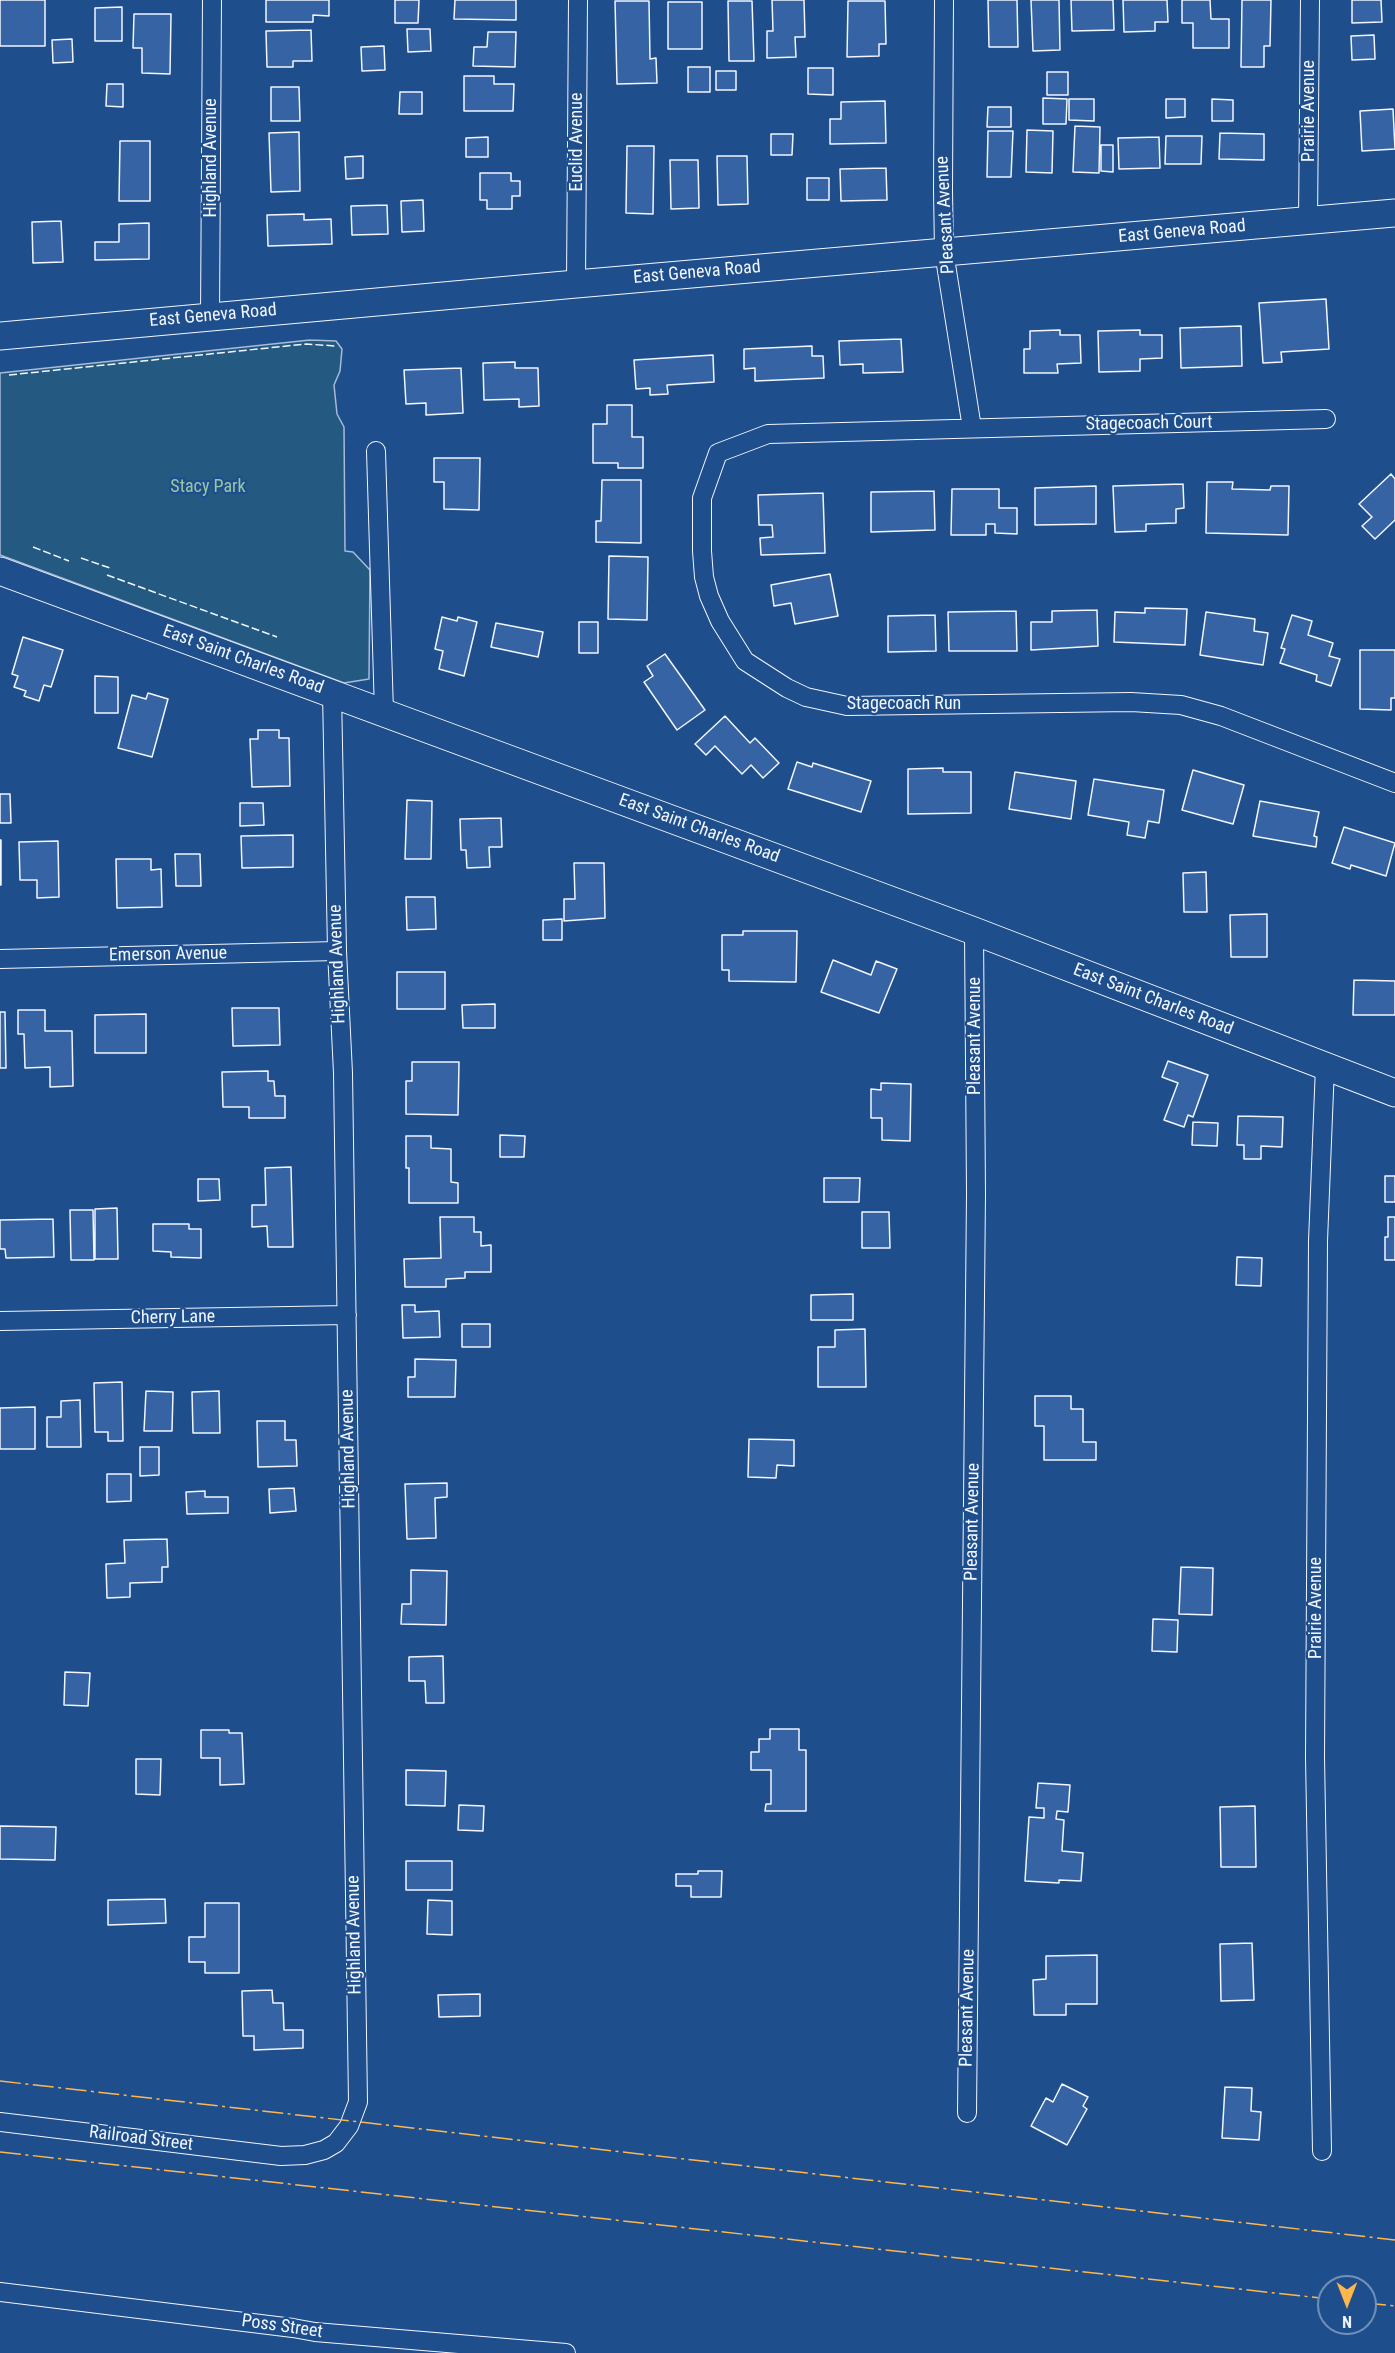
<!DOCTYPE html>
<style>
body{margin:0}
#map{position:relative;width:1395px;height:2353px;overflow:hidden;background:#1f4e8c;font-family:"Roboto Condensed",sans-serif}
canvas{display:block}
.north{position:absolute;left:1317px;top:2275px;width:60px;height:60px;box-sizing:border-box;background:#1f4e8c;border:2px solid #7391ba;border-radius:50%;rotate:180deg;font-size:16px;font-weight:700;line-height:24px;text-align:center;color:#f2f6ff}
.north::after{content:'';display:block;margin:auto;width:21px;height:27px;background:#ffb74d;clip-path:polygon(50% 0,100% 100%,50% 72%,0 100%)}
</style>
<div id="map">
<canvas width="1395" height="2353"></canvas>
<div class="north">N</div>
</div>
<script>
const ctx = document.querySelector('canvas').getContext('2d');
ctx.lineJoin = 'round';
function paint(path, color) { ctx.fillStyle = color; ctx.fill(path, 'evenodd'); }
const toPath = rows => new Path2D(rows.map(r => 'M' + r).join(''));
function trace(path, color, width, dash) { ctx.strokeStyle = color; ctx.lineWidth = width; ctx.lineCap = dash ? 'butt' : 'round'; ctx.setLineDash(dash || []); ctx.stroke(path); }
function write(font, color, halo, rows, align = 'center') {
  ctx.font = font + ' "Roboto Condensed",sans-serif'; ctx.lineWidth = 4.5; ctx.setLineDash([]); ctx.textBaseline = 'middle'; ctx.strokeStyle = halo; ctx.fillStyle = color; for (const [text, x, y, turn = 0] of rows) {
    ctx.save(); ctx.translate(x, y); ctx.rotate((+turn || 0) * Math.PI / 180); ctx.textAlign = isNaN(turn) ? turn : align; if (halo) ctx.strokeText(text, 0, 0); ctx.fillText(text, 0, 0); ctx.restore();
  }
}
const green = toPath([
 [310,340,336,341,342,349,340,371,334,385,337,414,344,427,345,551,353,552,370,570,369,679,344,683,0,555,0,373,310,340]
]);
const building = toPath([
 [0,0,45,0,45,46,0,46,0,0],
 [266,0,329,0,329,16,313,15,313,22,266,22,266,0],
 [395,0,419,0,418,23,395,23,395,0],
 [455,0,516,0,516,20,454,19,455,0],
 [772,0,804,0,805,37,795,37,796,57,767,58,767,31,773,31,772,0],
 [988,0,1017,0,1018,47,989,47,988,0],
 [1031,0,1059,0,1060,50,1033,51,1031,0],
 [1071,0,1113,0,1114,30,1072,31,1071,0],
 [1123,0,1167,0,1168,22,1155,22,1155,31,1124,32,1123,0],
 [1182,0,1210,0,1211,19,1229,19,1229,48,1193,48,1193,23,1182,23,1182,0],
 [1242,0,1271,0,1270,46,1264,46,1264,67,1241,67,1242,0],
 [1352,0,1381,0,1382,22,1352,23,1352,0],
 [615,1,649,1,650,59,656,58,657,83,617,84,615,1],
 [728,1,752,1,754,61,729,61,728,1],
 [848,1,885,1,886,44,879,44,879,56,847,57,848,1],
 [668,2,702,2,702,49,668,49,668,2],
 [122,7,122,41,95,41,95,8,122,7],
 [134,14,171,14,170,74,142,73,142,48,133,48,134,14],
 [407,29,430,29,431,51,408,52,407,29],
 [311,30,312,61,293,61,293,67,267,67,266,31,311,30],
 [488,32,516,32,515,67,473,66,474,47,487,47,488,32],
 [1374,35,1375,59,1352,60,1351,36,1374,35],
 [72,39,73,62,53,63,52,40,72,39],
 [384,46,385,70,362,71,361,47,384,46],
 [688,67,710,67,710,92,688,92,688,67],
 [808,68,833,68,833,95,808,94,808,68],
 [716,71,736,71,736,90,716,90,716,71],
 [1047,72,1068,72,1068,95,1047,95,1047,72],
 [464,76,494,76,494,84,514,84,513,111,464,111,464,76],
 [107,84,123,84,123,107,106,106,107,84],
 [271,87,299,87,300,121,271,121,271,87],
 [400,92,422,92,422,114,399,114,400,92],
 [1043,98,1067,99,1066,124,1043,124,1043,98],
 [1069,99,1094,99,1094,121,1069,120,1069,99],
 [1166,99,1185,99,1185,117,1166,118,1166,99],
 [1212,99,1233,100,1233,121,1212,121,1212,99],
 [885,101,886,143,830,144,830,119,841,119,841,102,885,101],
 [988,107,1011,107,1011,127,987,127,988,107],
 [1393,109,1395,149,1362,151,1360,111,1393,109],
 [1075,126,1100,127,1099,173,1073,172,1075,126],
 [1027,130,1053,131,1052,173,1026,172,1027,130],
 [988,131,1013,131,1011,177,987,177,988,131],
 [299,132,300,191,271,192,269,133,299,132],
 [1220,133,1264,134,1264,160,1219,159,1220,133],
 [771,134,793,134,792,155,771,155,771,134],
 [1166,136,1202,136,1201,164,1165,164,1166,136],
 [488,137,488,157,466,157,466,138,488,137],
 [1159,137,1160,168,1119,169,1118,138,1159,137],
 [120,141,150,141,150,201,119,201,120,141],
 [1101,145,1113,145,1113,172,1101,171,1101,145],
 [627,146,654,146,653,214,626,213,627,146],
 [363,156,363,178,346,179,345,157,363,156],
 [717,156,747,156,748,204,718,205,717,156],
 [670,160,698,160,699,208,671,209,670,160],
 [886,168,887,200,841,201,840,169,886,168],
 [480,173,511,173,511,181,520,181,520,196,512,196,512,209,487,209,487,200,480,200,480,173],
 [807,178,829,178,829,200,807,200,807,178],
 [423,200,424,231,402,232,401,201,423,200],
 [387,205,388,234,352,235,351,206,387,205],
 [304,214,304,220,331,219,332,244,268,246,267,215,304,214],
 [61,221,63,262,33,263,32,222,61,221],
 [149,223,149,259,95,260,95,242,119,242,119,224,149,223],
 [1326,299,1329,349,1281,352,1282,362,1263,363,1259,303,1326,299],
 [1241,326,1242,366,1181,368,1180,328,1241,326],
 [1060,330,1060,335,1080,335,1081,363,1057,364,1058,373,1024,373,1024,349,1030,349,1030,331,1060,330],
 [1140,330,1140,335,1162,335,1162,358,1140,359,1140,371,1099,372,1098,331,1140,330],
 [901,339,903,372,863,373,863,364,840,365,839,341,901,339],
 [812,346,812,356,823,356,824,378,755,381,755,368,744,369,744,349,812,346],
 [713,355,714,382,667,385,668,394,650,395,650,388,636,389,634,360,713,355],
 [515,362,515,368,538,368,539,406,519,407,519,399,484,400,483,363,515,362],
 [461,368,463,413,426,415,426,403,406,404,404,370,461,368],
 [607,405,632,405,632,437,643,437,643,468,618,468,618,463,593,463,593,424,607,424,607,405],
 [434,458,480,458,479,510,444,509,444,482,434,482,434,458],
 [1391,474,1395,479,1395,520,1375,539,1362,526,1372,517,1359,504,1391,474],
 [602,480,641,480,641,543,596,542,596,521,601,521,602,480],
 [1207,482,1233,482,1232,489,1270,490,1271,486,1289,486,1288,535,1206,533,1207,482],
 [1183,484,1184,508,1176,509,1176,523,1146,524,1146,531,1115,532,1113,486,1183,484],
 [1096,486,1096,524,1035,525,1035,488,1096,486],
 [952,489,999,489,999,508,1017,508,1017,534,995,533,995,524,986,524,986,535,951,535,952,489],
 [934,491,935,530,871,532,871,492,934,491],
 [823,493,825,553,761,555,760,538,773,537,772,525,759,525,758,495,823,493],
 [609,556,648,557,647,620,608,619,609,556],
 [830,574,838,616,795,624,791,603,774,606,771,585,830,574],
 [1145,608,1187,609,1185,645,1114,642,1115,612,1145,613,1145,608],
 [1097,610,1098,646,1031,650,1031,622,1052,622,1052,611,1097,610],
 [1016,611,1017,651,949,651,948,612,1016,611],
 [1206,612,1255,619,1254,631,1268,633,1263,665,1200,655,1206,612],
 [935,615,936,651,888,652,888,616,935,615],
 [1292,615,1312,621,1308,635,1333,643,1329,656,1340,659,1331,686,1316,681,1317,675,1280,663,1285,649,1281,648,1292,615],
 [442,617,457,621,458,617,477,622,464,676,439,669,443,651,435,649,442,617],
 [579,622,598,622,598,653,579,653,579,622],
 [496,623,543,632,538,657,491,647,496,623],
 [23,637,63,650,51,687,44,685,39,701,24,696,26,691,14,687,18,676,12,674,23,637],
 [1360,650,1395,650,1395,698,1391,698,1391,710,1360,709,1360,650],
 [665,654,705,710,677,730,644,682,653,676,647,666,665,654],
 [95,676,118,677,118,713,95,713,95,676],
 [148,693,168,699,152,757,118,748,132,695,146,699,148,693],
 [725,716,750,743,755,738,779,763,763,778,751,765,742,774,715,746,706,755,695,744,725,716],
 [258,730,279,730,279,738,289,738,290,786,252,787,250,739,258,739,258,730],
 [797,762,812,767,813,763,871,781,861,812,788,789,797,762],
 [943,768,943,772,971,772,971,813,908,814,908,769,943,768],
 [1193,770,1244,785,1233,824,1182,810,1193,770],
 [1015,772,1076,781,1071,819,1009,809,1015,772],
 [1094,779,1164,790,1159,823,1148,821,1145,838,1127,835,1129,822,1088,815,1094,779],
 [0,794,10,794,11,823,0,823,0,794],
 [407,800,432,801,431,859,405,859,407,800],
 [1260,801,1319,812,1314,836,1317,837,1316,847,1253,836,1260,801],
 [240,803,263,803,264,825,240,826,240,803],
 [501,818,502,847,489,847,490,867,467,868,466,850,461,850,460,819,501,818],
 [1344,827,1395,843,1386,876,1351,865,1350,869,1332,863,1344,827],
 [293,835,293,867,242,868,241,836,293,835],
 [0,840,1,840,1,885,0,885,0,840],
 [58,841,59,897,37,898,37,880,20,880,19,842,58,841],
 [175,854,200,854,201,886,176,886,175,854],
 [116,859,151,859,151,870,161,869,162,907,117,908,116,859],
 [574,863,604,863,605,918,564,921,564,899,575,899,574,863],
 [1206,872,1207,912,1184,912,1183,873,1206,872],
 [406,897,435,897,436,929,407,930,406,897],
 [1267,914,1267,957,1231,957,1230,915,1267,914],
 [562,919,562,940,543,940,543,920,562,919],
 [743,931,797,931,796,982,729,981,729,970,722,970,722,935,743,935,743,931],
 [833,960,871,975,876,961,897,969,879,1013,821,992,833,960],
 [397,972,445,972,445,1009,397,1009,397,972],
 [1354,980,1395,981,1395,1015,1353,1015,1354,980],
 [495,1004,495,1028,463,1028,462,1005,495,1004],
 [232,1008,279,1008,280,1045,233,1046,232,1008],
 [18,1010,45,1010,45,1031,72,1031,73,1086,50,1087,50,1067,25,1068,24,1034,18,1034,18,1010],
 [0,1012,5,1012,6,1068,0,1068,0,1012],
 [146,1014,146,1053,95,1053,95,1015,146,1014],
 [1168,1061,1208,1075,1193,1117,1188,1115,1184,1127,1164,1120,1178,1083,1162,1077,1168,1061],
 [412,1062,459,1062,458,1115,406,1114,406,1081,412,1081,412,1062],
 [268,1071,268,1081,274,1081,275,1096,285,1096,285,1118,249,1118,249,1107,223,1107,222,1072,268,1071],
 [881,1083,911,1084,910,1141,882,1140,882,1118,871,1118,871,1089,881,1090,881,1083],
 [1238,1116,1283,1117,1282,1147,1261,1146,1261,1159,1244,1159,1244,1145,1237,1145,1238,1116],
 [1193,1122,1218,1123,1217,1146,1192,1145,1193,1122],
 [500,1135,525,1136,524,1157,500,1157,500,1135],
 [406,1136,431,1136,431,1148,451,1149,451,1182,458,1183,458,1203,409,1203,409,1168,406,1168,406,1136],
 [291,1167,293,1247,268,1247,267,1226,252,1227,252,1205,266,1205,265,1168,291,1167],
 [1385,1176,1395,1176,1395,1202,1385,1202,1385,1176],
 [824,1178,860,1178,859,1202,824,1202,824,1178],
 [198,1179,219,1179,220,1200,198,1201,198,1179],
 [117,1208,118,1259,95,1259,95,1209,117,1208],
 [70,1210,93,1210,94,1260,71,1260,70,1210],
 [862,1212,889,1212,890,1248,862,1248,862,1212],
 [440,1217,474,1217,474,1232,481,1232,481,1246,491,1245,491,1272,465,1272,465,1278,446,1279,446,1287,405,1287,404,1259,441,1258,440,1217],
 [1388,1217,1395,1217,1395,1260,1385,1260,1385,1237,1388,1237,1388,1217],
 [53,1219,54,1257,6,1258,5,1249,0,1249,0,1220,53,1219],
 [153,1224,189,1224,189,1229,201,1229,201,1258,171,1257,171,1252,153,1251,153,1224],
 [1237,1257,1262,1258,1261,1286,1236,1285,1237,1257],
 [853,1294,853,1320,811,1320,811,1295,853,1294],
 [402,1305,415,1305,415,1312,439,1311,440,1337,403,1338,402,1305],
 [462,1324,490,1324,490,1347,462,1347,462,1324],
 [865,1329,866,1387,818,1387,818,1347,835,1347,835,1330,865,1329],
 [415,1359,456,1360,455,1397,408,1397,408,1377,415,1377,415,1359],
 [122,1382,123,1441,108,1441,108,1432,95,1432,94,1383,122,1382],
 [146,1391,173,1392,172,1431,144,1431,146,1391],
 [219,1391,220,1433,193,1433,192,1392,219,1391],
 [1035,1396,1071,1396,1071,1409,1083,1409,1083,1442,1096,1442,1096,1460,1044,1460,1044,1426,1035,1426,1035,1396],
 [80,1400,81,1447,47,1447,47,1417,61,1417,61,1401,80,1400],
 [35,1407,35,1449,0,1449,0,1408,35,1407],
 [257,1421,285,1421,285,1440,296,1440,297,1466,258,1467,257,1421],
 [749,1439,794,1440,794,1466,777,1465,776,1478,748,1477,749,1439],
 [140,1447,159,1447,159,1475,140,1476,140,1447],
 [107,1474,131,1474,131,1501,107,1502,107,1474],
 [447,1483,447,1497,435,1498,436,1538,407,1539,405,1484,447,1483],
 [294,1488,296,1511,270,1513,269,1489,294,1488],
 [205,1491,205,1497,228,1497,228,1513,187,1514,186,1492,205,1491],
 [167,1539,168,1567,162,1567,162,1582,130,1583,130,1597,107,1598,106,1564,125,1563,124,1540,167,1539],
 [1181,1567,1213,1568,1212,1615,1179,1614,1181,1567],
 [411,1570,447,1571,446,1625,401,1624,402,1604,411,1604,411,1570],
 [1153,1619,1178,1620,1177,1652,1152,1651,1153,1619],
 [443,1656,444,1703,426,1703,425,1681,409,1681,409,1657,443,1656],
 [65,1672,90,1673,88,1706,64,1705,65,1672],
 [770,1729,799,1729,799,1750,806,1750,806,1811,765,1811,766,1804,771,1804,771,1770,751,1770,751,1752,759,1752,759,1739,770,1739,770,1729],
 [201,1730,229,1730,229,1733,242,1733,244,1784,220,1785,220,1758,201,1758,201,1730],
 [136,1759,161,1759,160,1795,136,1794,136,1759],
 [406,1770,446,1771,445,1806,406,1805,406,1770],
 [1038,1783,1070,1785,1068,1812,1057,1811,1056,1819,1064,1820,1062,1851,1083,1853,1081,1881,1059,1880,1059,1883,1025,1881,1029,1817,1044,1818,1044,1808,1036,1808,1038,1783],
 [459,1805,484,1806,483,1831,458,1830,459,1805],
 [1255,1806,1256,1867,1221,1867,1220,1807,1255,1806],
 [0,1826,56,1827,55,1860,0,1859,0,1826],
 [406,1861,452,1861,452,1890,406,1890,406,1861],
 [698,1871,722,1871,721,1897,691,1897,691,1886,676,1886,676,1874,698,1874,698,1871],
 [165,1899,166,1923,108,1925,108,1900,165,1899],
 [428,1900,452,1901,452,1935,427,1934,428,1900],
 [205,1903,239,1903,239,1973,205,1973,205,1962,189,1962,189,1937,205,1937,205,1903],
 [1252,1943,1254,2000,1221,2001,1220,1944,1252,1943],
 [1097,1955,1097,2004,1066,2004,1066,2015,1034,2015,1033,1980,1046,1979,1046,1956,1097,1955],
 [272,1990,273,2003,283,2003,284,2030,303,2030,303,2048,254,2050,254,2036,243,2036,242,1991,272,1990],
 [480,1994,480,2016,439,2017,438,1995,480,1994],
 [1062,2084,1088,2097,1083,2106,1087,2109,1067,2145,1031,2126,1046,2098,1053,2102,1062,2084],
 [1225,2087,1252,2088,1251,2111,1261,2112,1259,2140,1222,2138,1225,2087]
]);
const street = toPath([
 [944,0,943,190,944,252,972,428],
 [1308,222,1310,0],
 [576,284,578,0],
 [210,316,212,0],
 [1326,419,768,434,718,453,702,498,702,551,704,577,709,596,720,621,745,661,787,688,806,697,847,706,1131,702,1181,705,1221,716,1395,783],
 [376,451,384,712],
 [0,959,337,951],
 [0,1321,347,1315],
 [967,2113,976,1194,974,931],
 [0,2122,281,2156,305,2155,324,2150,336,2143,349,2126,358,2102,343,1073,337,951,332,693],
 [1322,2151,1315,1757,1318,1241,1325,1066],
 [0,2292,293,2328,315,2332,566,2353]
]);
const secondary = toPath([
 [0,336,576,284,1395,213],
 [0,571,974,931,1395,1093]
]);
const fence = toPath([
 [9,375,306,344,336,346],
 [33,547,69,561],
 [81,558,110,568],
 [107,575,277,637]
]);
const power = toPath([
 [0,2081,1395,2240],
 [0,2152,1329,2299],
 [1365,2303,1395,2306]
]);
const streetNames = [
 ["Prairie Avenue",1309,111,-90],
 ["Euclid Avenue",577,142,-90],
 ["Highland Avenue",211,158,-90],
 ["Pleasant Avenue",946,215,-93],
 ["East Geneva Road",1182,232,-5],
 ["East Geneva Road",697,273,-5],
 ["East Geneva Road",213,316,-5],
 ["Stagecoach Court",1149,424,-1],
 ["East Saint Charles Road",243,660,20],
 ["Stagecoach Run",904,704],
 ["East Saint Charles Road",699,829,20],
 ["Emerson Avenue",168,955,-1],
 ["Highland Avenue",338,964,-92],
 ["East Saint Charles Road",1153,1000,21],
 ["Pleasant Avenue",975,1036,-90],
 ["Cherry Lane",173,1318,-1],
 ["Highland Avenue",349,1449,-91],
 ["Pleasant Avenue",973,1522,-89],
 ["Prairie Avenue",1316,1608,-90],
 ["Highland Avenue",355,1935,-91],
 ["Pleasant Avenue",968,2008,-89],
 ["Railroad Street",141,2139,7],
 ["Poss Street",282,2327,8]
];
const parkNames = [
 ["Stacy Park",208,487]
];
paint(green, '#245a82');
trace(green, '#a8bbd7', 1.5);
paint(building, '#3563a3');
trace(building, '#f2f6ff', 1.5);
trace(street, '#f2f6ff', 20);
trace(secondary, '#f2f6ff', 29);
trace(street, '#1f4e8c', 18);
trace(secondary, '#1f4e8c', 27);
trace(fence, '#f2f6ff', 1.5, [8, 3]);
trace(power, '#ffb74d', 1.5, [21, 4.5, 3, 4.5]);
write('18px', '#f2f6ff', '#1f4e8c', streetNames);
write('18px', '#97c8a6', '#1f4e8c', parkNames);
</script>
